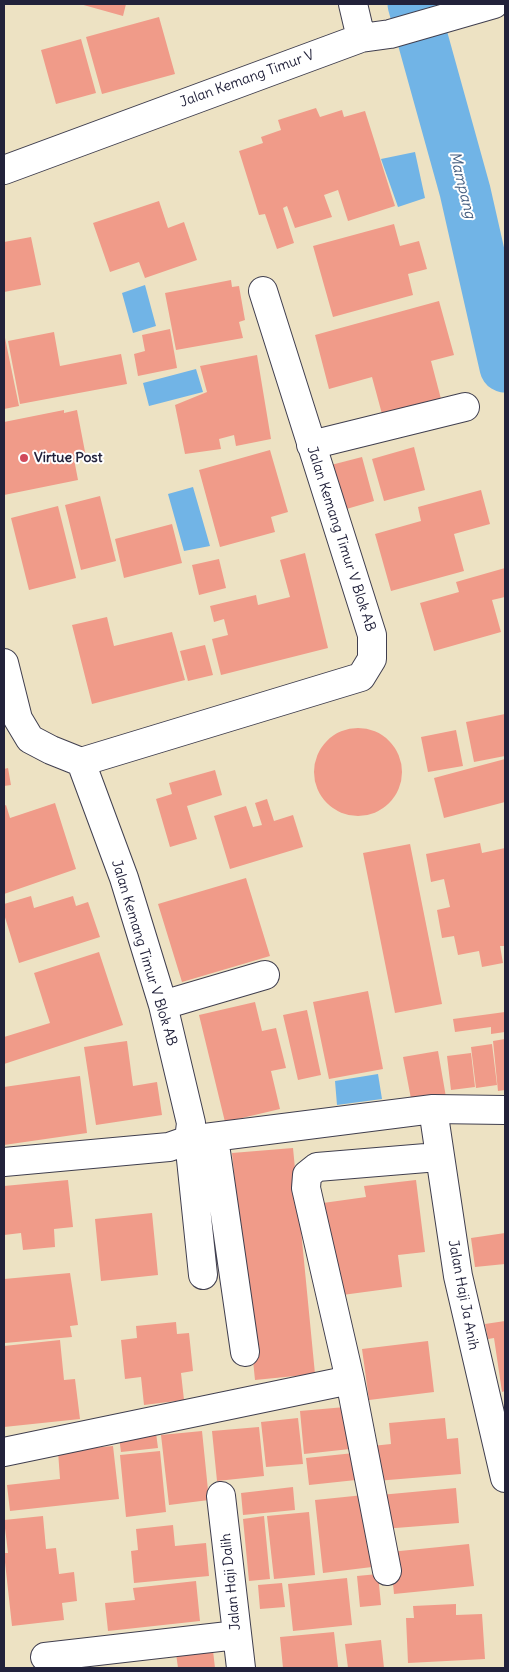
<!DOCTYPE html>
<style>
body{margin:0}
#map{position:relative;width:509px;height:1672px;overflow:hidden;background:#ede2c3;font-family:Delius,sans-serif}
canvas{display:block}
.frame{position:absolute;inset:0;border:5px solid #22223b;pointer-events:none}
</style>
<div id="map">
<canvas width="509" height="1672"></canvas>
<div class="frame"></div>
</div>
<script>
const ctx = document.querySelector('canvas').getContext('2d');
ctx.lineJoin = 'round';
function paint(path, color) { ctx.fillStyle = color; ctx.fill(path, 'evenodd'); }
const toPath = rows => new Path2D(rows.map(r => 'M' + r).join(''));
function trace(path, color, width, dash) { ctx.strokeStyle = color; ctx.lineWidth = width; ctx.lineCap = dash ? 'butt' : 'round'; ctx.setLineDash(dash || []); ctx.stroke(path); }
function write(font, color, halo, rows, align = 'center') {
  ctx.font = font + ' Delius,sans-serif'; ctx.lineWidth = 4; ctx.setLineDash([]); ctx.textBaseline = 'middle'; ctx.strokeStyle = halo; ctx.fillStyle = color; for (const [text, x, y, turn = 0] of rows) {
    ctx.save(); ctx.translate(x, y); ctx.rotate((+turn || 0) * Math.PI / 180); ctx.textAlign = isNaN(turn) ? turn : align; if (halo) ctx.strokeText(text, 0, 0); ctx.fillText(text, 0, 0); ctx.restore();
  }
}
const water = toPath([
 [415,152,425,198,398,207,381,159],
 [145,285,156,326,133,333,122,293],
 [196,369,203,392,149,406,143,383],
 [193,487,210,546,184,551,168,494],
 [378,1074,382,1099,337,1105,335,1081]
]);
const river = toPath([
 [413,4,465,191,505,367]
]);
const building = toPath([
 [80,4,126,4,123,16],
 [159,17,175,74,102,94,86,37],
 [81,39,96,93,56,104,41,50],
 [316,108,320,117,342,110,344,117,365,111,395,206,348,221,338,190,324,195,332,217,295,228,287,206,283,208,294,243,277,249,265,214,259,215,239,151,263,143,261,137,281,130,278,120],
 [159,201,168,228,184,222,197,260,145,278,139,262,110,272,93,223],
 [394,224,400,246,419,241,427,269,408,274,413,295,333,317,313,246],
 [31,237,41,285,4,292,4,242],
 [231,280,232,287,239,286,245,320,239,322,243,338,176,350,165,293],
 [439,301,454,355,431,361,441,399,382,414,372,377,329,389,315,335],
 [170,329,177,368,138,376,134,354,145,351,142,335],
 [54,332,60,366,121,354,127,384,20,404,8,341],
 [4,333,19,406,4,409],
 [257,355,271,439,236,446,234,435,219,439,221,449,185,454,175,405,207,392,200,366],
 [64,410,64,413,77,410,86,457,74,459,78,480,4,495,4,422],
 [414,447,425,490,384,501,372,459],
 [270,450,288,512,271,517,275,532,220,547,199,470],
 [362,457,374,501,343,510,331,465],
 [481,490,490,524,454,534,464,571,391,591,375,534,421,521,418,507],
 [100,496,116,561,81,570,65,505],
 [58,506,76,578,29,590,11,518],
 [172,524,182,563,124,578,115,539],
 [305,553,328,648,221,675,212,639,228,635,224,619,214,622,210,606,256,595,258,605,290,597,280,560],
 [219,559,226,588,199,595,192,565],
 [505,568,505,597,492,600,501,632,434,651,420,603,459,592,456,582],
 [107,617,114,646,172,632,185,680,92,704,72,625],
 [205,645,213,675,188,681,180,651],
 [505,714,505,756,474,762,466,722],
 '314 772a44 44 0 1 1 88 0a44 44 0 1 1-88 0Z',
 [456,730,463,766,428,772,421,737],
 [505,759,505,802,444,818,434,778],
 [8,768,11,785,4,786,4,769],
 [215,770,222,795,187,806,197,839,170,847,156,799,172,794,169,783],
 [267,799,274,821,293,815,303,847,230,869,214,816,246,806,253,827,262,825,255,803],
 [55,803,76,869,4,894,4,806,6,805,10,818],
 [480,843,482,853,505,848,505,946,500,946,503,963,482,967,479,951,458,955,454,936,442,938,437,910,450,907,444,879,431,882,426,854],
 [410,844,442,1004,395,1013,363,853],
 [246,878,270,956,182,982,158,904],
 [31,896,34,908,73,896,76,906,88,902,100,937,19,963,4,914,4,904],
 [99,952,123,1025,4,1064,4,1037,50,1023,34,973],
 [368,991,383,1069,329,1079,313,1002],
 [255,1002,262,1031,276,1028,286,1068,271,1071,280,1109,225,1122,199,1015],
 [307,1010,321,1075,298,1080,283,1015],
 [505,1012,505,1032,491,1034,491,1027,455,1032,453,1019],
 [505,1039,505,1090,498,1091,493,1041],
 [127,1041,133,1086,157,1082,162,1115,96,1125,84,1047],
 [492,1044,497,1085,476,1088,471,1047],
 [438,1051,447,1103,413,1109,403,1057],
 [471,1053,475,1087,451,1090,447,1056],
 [80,1076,87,1133,4,1145,4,1087],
 [293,1148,315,1374,255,1380,232,1153],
 [68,1180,73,1227,54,1229,55,1247,23,1250,21,1233,4,1235,4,1186],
 [416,1180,425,1252,398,1255,402,1287,335,1296,323,1203,366,1197,364,1186],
 [152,1213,158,1275,101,1281,95,1219],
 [505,1233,505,1264,475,1267,471,1238],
 [70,1273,78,1325,70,1326,72,1337,5,1343,4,1279],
 [505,1321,505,1391,502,1392,494,1338,488,1339,485,1324],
 [176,1322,177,1334,189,1333,193,1371,181,1373,184,1400,144,1405,141,1377,125,1379,121,1340,137,1338,136,1326],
 [60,1340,64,1380,75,1379,80,1419,4,1427,4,1346],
 [428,1341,434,1392,369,1400,362,1349],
 [345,1407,350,1449,304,1454,300,1411],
 [298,1418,303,1464,266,1467,261,1422],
 [445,1418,447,1439,458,1438,461,1474,376,1481,372,1446,391,1444,389,1423],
 [259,1427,264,1476,217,1481,212,1431],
 [202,1431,209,1500,169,1505,161,1435],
 [156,1433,158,1448,121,1452,119,1437],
 [113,1446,119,1499,10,1511,7,1485,60,1479,58,1451],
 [160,1451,166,1512,126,1517,120,1455],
 [354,1453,356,1480,309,1485,306,1458],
 [293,1487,295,1510,243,1515,241,1493],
 [456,1488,459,1523,383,1529,380,1495],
 [364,1495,372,1567,323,1573,315,1500],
 [309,1512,315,1575,274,1579,267,1516],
 [43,1516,46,1549,56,1548,59,1574,74,1572,77,1601,62,1603,64,1620,12,1626,4,1553,8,1553,4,1520],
 [264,1516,270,1579,249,1581,243,1519],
 [173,1525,175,1546,206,1543,209,1576,134,1583,131,1551,138,1550,136,1529],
 [469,1544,474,1586,394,1594,390,1552],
 [378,1574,381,1605,360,1607,357,1576],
 [347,1578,352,1625,293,1631,288,1584],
 [196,1581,200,1621,108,1631,105,1603,135,1600,133,1588],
 [282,1583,285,1607,260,1609,258,1585],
 [456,1604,456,1615,482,1614,485,1659,408,1663,406,1618,414,1618,413,1606],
 [334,1632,338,1667,283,1668,280,1637],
 [381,1640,384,1668,348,1668,345,1644],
 [212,1642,215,1668,178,1668,175,1646]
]);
const minor = toPath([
 [353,4,361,38],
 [4,170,361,38,390,34,494,4],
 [311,445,465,407],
 [4,663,18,719,30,739,51,750,81,762,124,878,163,1005,191,1123,189,1140,169,1147,4,1162],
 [81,762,361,677,372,659,372,635,263,291],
 [163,1005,265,975],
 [433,1109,458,1276,505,1478],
 [214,1138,245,1352],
 [203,1275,189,1140,433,1109,505,1110],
 [4,1452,350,1380],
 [221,1496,241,1668],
 [387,1571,350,1380,306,1188,307,1175,317,1167,426,1158],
 [45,1657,237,1635]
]);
const markers = [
 [24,458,5,"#d1495b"]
];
const streetNames = [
 ["Jalan Kemang Timur V",247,79,-20],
 ["Jalan Kemang Timur V Blok AB",341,539,72],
 ["Jalan Kemang Timur V Blok AB",144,953,73],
 ["Jalan Haji Ja Anih",463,1295,79],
 ["Jalan Haji Dalih",231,1582,-96]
];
const poiNames = [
 ["Virtue Post",34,458]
];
const waterNames = [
 ["Mampang",462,185,76]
];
paint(water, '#71b4e6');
trace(river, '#71b4e6', 51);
paint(building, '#f09b89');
trace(minor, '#403f4f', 30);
trace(minor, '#fff', 28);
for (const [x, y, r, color] of markers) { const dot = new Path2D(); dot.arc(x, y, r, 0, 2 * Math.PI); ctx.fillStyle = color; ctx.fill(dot); trace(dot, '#fff', 2); }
write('14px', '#22223b', '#fff', streetNames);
write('bold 14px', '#22223b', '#fff', poiNames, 'left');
write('italic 15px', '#425c7f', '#fff', waterNames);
</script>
